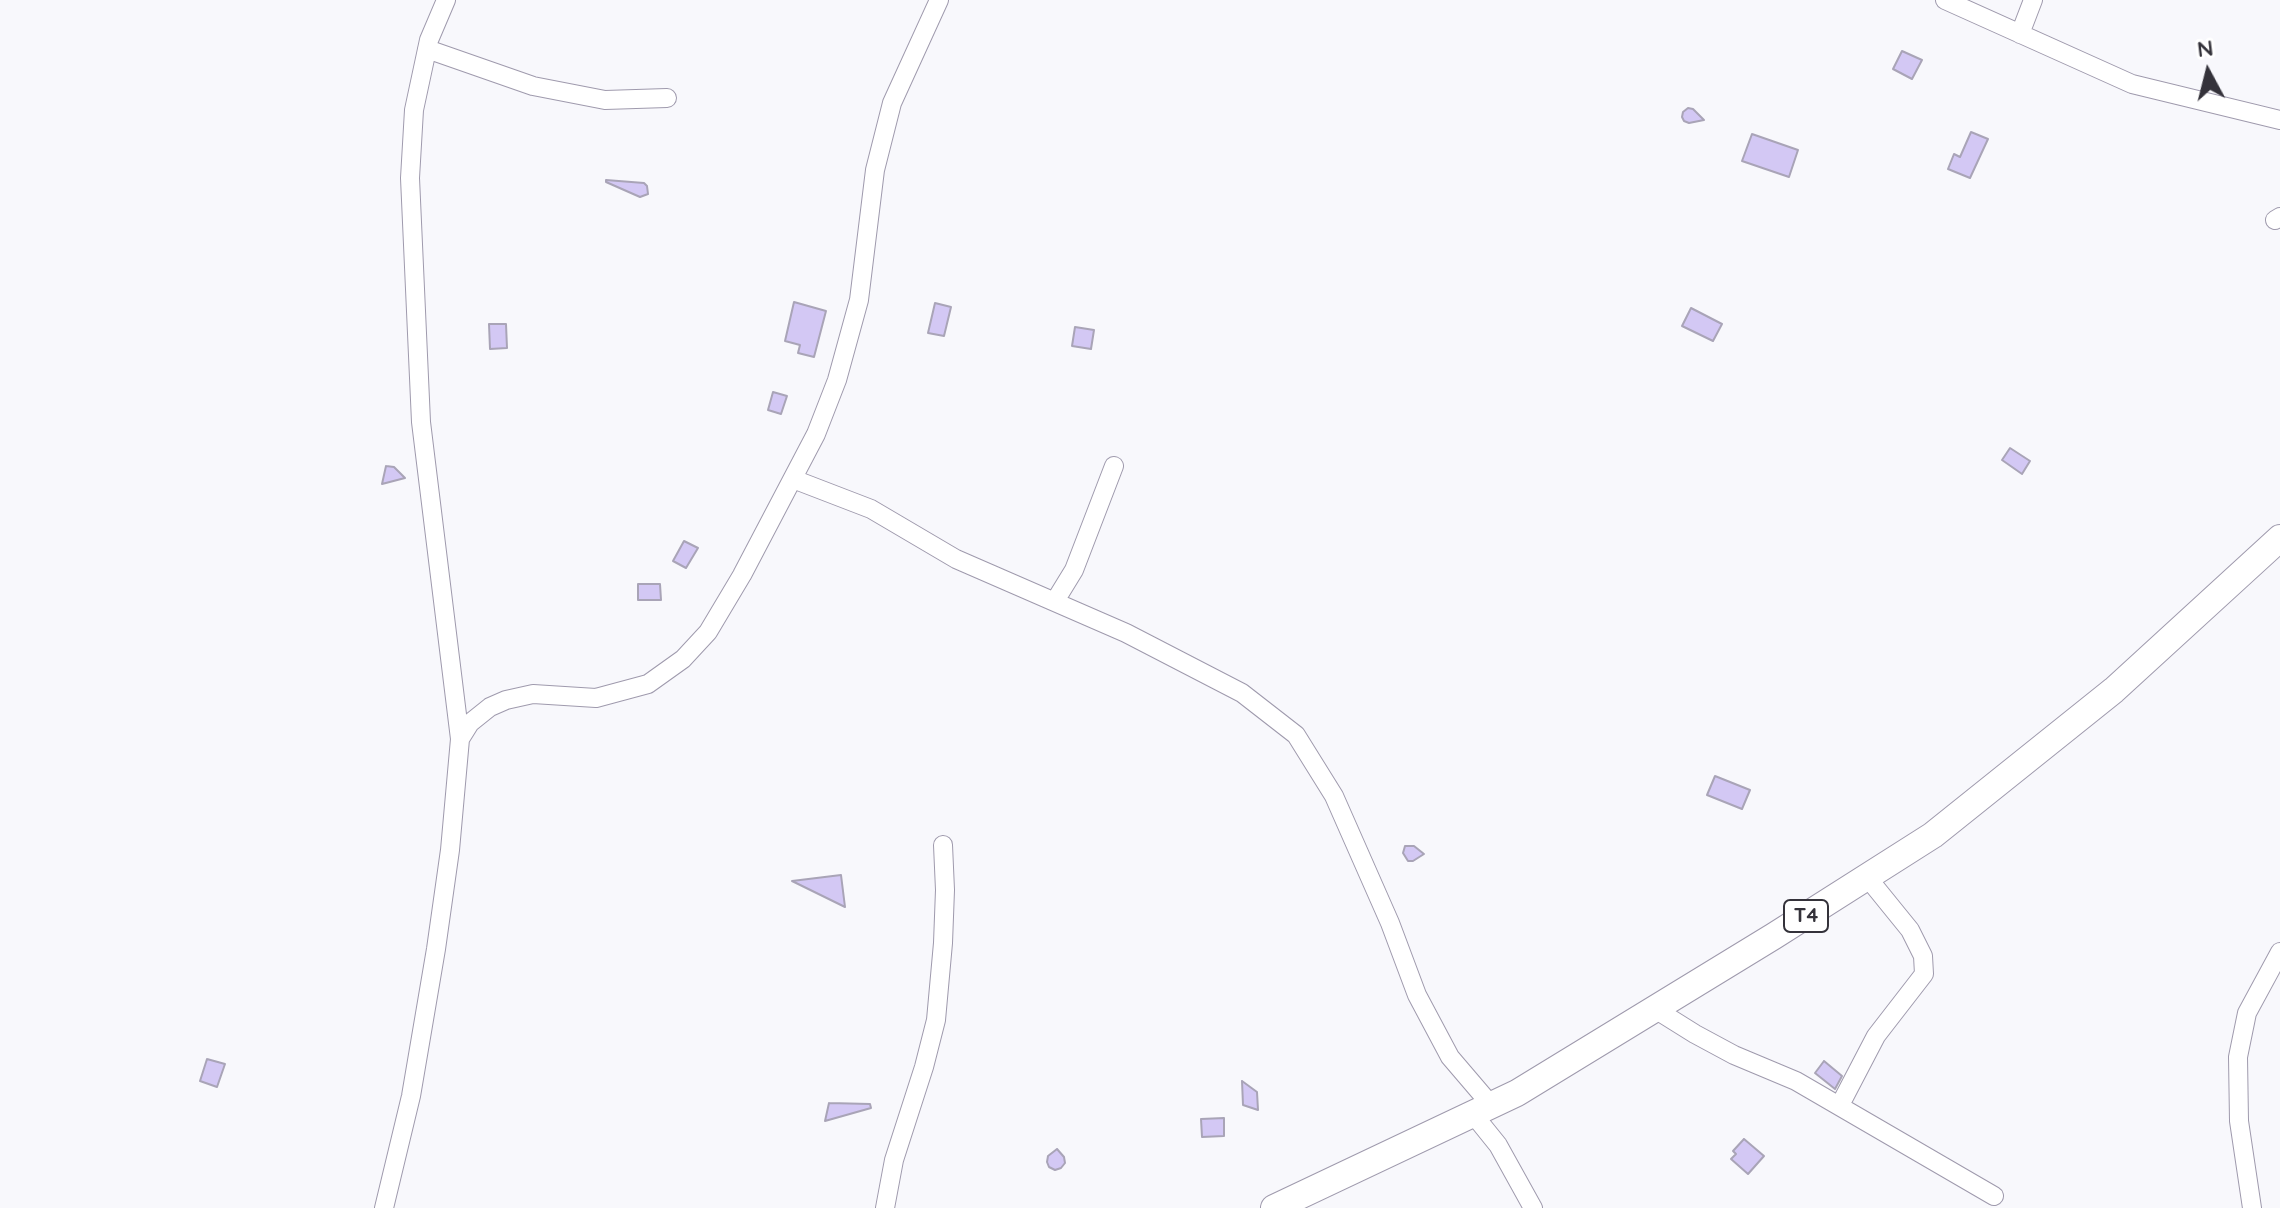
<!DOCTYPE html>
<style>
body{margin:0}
#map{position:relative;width:2280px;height:1208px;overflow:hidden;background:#f8f8fc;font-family:Quicksand,sans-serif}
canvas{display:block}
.north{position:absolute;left:2168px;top:32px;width:80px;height:80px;-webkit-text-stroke:6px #fff;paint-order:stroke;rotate:353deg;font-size:22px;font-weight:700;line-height:32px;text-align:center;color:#34323a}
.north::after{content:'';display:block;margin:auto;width:28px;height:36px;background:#34323a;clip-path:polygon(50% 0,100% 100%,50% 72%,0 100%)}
</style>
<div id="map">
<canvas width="2280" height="1208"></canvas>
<div class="north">N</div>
</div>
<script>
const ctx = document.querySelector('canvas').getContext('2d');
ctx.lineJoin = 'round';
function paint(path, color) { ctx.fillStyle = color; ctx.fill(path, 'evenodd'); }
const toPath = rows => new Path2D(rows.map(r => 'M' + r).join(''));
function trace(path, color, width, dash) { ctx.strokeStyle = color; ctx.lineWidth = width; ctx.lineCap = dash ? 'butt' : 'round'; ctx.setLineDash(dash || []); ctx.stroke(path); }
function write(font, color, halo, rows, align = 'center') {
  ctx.font = font + ' Quicksand,sans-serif'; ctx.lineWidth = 6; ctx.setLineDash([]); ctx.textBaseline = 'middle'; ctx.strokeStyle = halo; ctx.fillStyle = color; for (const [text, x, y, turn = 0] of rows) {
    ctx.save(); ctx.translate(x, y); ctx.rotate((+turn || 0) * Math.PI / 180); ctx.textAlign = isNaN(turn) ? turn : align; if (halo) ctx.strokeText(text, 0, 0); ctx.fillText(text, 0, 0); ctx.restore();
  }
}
const building = toPath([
 [1902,51,1922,60,1912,79,1893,69,1902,51],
 [1688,108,1693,109,1704,120,1689,123,1684,121,1682,117,1683,112,1688,108],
 [1971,132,1988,139,1970,178,1948,169,1954,154,1960,157,1971,132],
 [1752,134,1798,150,1789,177,1742,161,1752,134],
 [606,180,644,183,647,186,648,194,640,197,606,182,606,180],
 [794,302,826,311,814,357,798,353,800,345,785,341,794,302],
 [935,303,951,307,944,336,928,333,935,303],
 [1691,308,1722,324,1713,341,1682,326,1691,308],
 [489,324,506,324,507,348,490,349,489,324],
 [1075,327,1094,330,1091,349,1072,346,1075,327],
 [773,392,787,396,781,414,768,410,773,392],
 [2010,448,2030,461,2022,474,2002,460,2010,448],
 [386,466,394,467,405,478,382,484,386,466],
 [684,541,698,548,686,568,673,561,684,541],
 [638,584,660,584,661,600,638,600,638,584],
 [1715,776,1750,790,1742,809,1707,795,1715,776],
 [1405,846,1414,846,1424,854,1413,861,1408,861,1403,853,1405,846],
 [841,875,845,907,792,881,841,875],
 [207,1059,225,1064,217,1087,200,1081,207,1059],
 [1824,1061,1842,1076,1835,1089,1815,1073,1824,1061],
 [1242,1081,1257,1092,1258,1110,1243,1105,1242,1081],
 [829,1103,870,1104,871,1108,825,1121,829,1103],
 [1224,1118,1224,1136,1202,1137,1201,1119,1224,1118],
 [1744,1139,1764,1156,1748,1174,1731,1159,1736,1154,1733,1151,1744,1139],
 [1057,1149,1064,1157,1065,1163,1061,1168,1055,1170,1049,1167,1047,1162,1048,1156,1057,1149]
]);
const minor = toPath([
 [1945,0,2132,84,2280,120],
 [2020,34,2033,0],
 [427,49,533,86,605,100,667,98],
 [2275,220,2280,217],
 [793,479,871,509,956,559,1126,633,1242,693,1296,735,1334,796,1390,923,1417,995,1450,1057,1491,1105],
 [1055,601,1074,570,1114,466],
 [460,739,470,723,490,707,506,700,533,694,596,698,648,684,683,659,708,632,742,575,816,434,837,380,859,300,875,170,892,103,939,0],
 [1655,1009,1695,1034,1734,1055,1796,1081,1994,1196],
 [1840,1105,1876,1036,1924,974,1923,956,1910,930,1867,877],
 [1473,1114,1498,1145,1533,1208],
 [384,1208,411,1096,436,949,450,850,460,739,421,422,410,178,414,110,429,40,446,0],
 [885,1208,894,1160,924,1067,936,1020,943,943,945,890,943,845],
 [2252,1208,2239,1121,2238,1057,2247,1013,2280,952]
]);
const highway = toPath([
 [1274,1208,1517,1093,1774,936,1933,835,2114,690,2280,538]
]);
const shields = [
 [1806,916,44]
];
const shieldNames = [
 ["T4",1806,916]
];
paint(building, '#d3c8f4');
trace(building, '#a9a4b7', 2);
trace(minor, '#9f9aad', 20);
trace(highway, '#9f9aad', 28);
trace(minor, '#fff', 18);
trace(highway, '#fff', 26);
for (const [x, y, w] of shields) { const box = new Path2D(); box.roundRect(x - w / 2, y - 16, w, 32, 6); ctx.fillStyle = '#fff'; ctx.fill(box); trace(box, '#34323a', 2); }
write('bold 20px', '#34323a', null, shieldNames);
</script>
